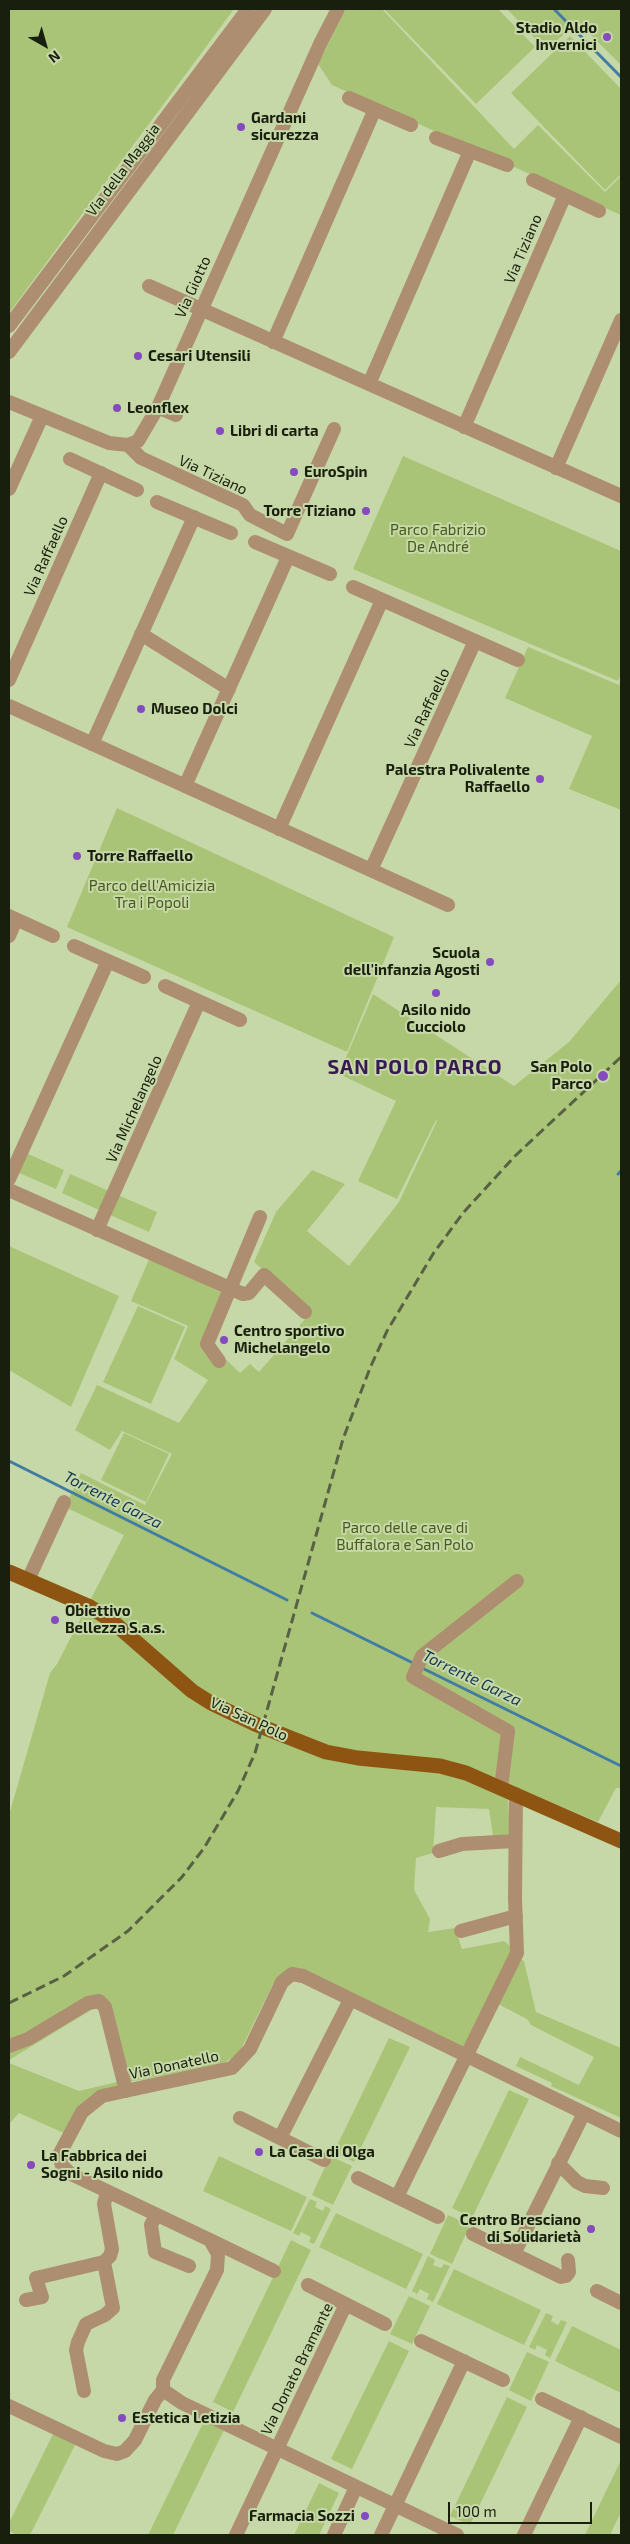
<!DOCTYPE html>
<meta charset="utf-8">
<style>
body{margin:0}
#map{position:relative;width:630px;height:2544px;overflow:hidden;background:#c6d8a8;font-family:"Exo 2",sans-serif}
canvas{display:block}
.frame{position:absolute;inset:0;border:10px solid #191f0d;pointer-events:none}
.north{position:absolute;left:20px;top:20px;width:50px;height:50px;-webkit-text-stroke:4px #c6d8a8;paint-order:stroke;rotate:142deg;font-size:14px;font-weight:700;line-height:20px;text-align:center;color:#191f0d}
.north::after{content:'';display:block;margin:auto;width:18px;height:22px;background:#191f0d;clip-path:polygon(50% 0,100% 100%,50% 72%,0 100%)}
.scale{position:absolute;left:448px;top:2502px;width:144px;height:22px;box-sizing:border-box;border:2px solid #191f0d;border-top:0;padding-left:6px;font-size:15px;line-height:18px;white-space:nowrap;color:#191f0d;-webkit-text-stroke:4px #c6d8a8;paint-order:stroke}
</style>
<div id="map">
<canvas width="630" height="2544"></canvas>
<div class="frame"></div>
<div class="north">N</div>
<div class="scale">100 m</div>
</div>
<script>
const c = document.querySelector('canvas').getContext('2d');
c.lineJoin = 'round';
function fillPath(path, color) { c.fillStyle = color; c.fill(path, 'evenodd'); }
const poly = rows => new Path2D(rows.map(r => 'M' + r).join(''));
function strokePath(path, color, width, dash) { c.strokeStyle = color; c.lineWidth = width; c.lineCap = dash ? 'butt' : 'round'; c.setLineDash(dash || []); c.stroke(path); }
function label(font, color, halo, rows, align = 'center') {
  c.font = font + ' "Exo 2",sans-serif'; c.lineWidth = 4; c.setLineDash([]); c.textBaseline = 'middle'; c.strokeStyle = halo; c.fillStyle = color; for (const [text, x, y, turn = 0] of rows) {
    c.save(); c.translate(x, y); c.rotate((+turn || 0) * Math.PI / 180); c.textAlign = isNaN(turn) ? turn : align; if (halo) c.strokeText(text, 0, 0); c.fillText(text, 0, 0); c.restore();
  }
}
fillPath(poly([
 [9,9,234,9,9,313],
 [346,9,382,9,514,149,538,125,605,192,621,176,621,215,332,85,318,64],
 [384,9,498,9,535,47,476,104],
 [507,9,621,9,621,65,578,22,546,50],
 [570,36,621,89,621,174,605,190,511,93],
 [403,456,621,551,621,674,618,681,353,569],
 [528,647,619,685,621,680,621,810,569,789,592,736,505,698],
 [117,808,394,937,347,1052,67,927],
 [621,980,621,1788,616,1788,598,1822,515,1787,508,1801,510,1836,493,1836,489,1809,436,1807,433,1853,416,1858,414,1890,430,1919,428,1932,455,1928,462,1949,504,1941,514,1949,464,2048,287,1971,273,1984,240,2051,234,2057,221,2065,129,2082,106,2001,9,2060,9,1815,50,1673,57,1664,124,1535,65,1507,81,1473,145,1505,172,1454,122,1431,110,1450,75,1430,97,1385,179,1423,208,1380,174,1359,188,1326,131,1301,150,1257,224,1294,205,1339,240,1373,250,1364,259,1372,311,1312,254,1262,276,1212,312,1170,345,1184,307,1231,349,1266,399,1202,437,1121,436,1120,397,1199,358,1181,396,1101,339,1074,373,994,514,1086,569,1042],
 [26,1153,64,1170,56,1189,17,1172],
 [70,1174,109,1191,101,1211,62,1193],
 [118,1195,157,1212,149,1232,110,1215],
 [9,1246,119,1296,71,1407,9,1370],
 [138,1306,185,1327,151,1404,103,1382],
 [124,1433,169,1454,146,1502,101,1480],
 [518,1958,524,1961,536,2012,621,2048,621,2118,551,2086,552,2083,516,2066,520,2057,579,2085,594,2057,531,2025,527,2019,496,2003],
 [389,2038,410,2047,354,2162,334,2152],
 [9,2063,79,2091,117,2082,118,2087,98,2093,86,2100,66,2134,19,2113,9,2124],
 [509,2090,529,2099,472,2218,452,2208],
 [219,2156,307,2197,291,2231,203,2191],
 [330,2156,352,2166,333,2205,312,2195],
 [310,2199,317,2202,315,2207,323,2211,325,2206,331,2209,314,2244,309,2242,311,2237,301,2232,299,2236,293,2233],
 [336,2213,423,2254,406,2289,319,2247],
 [448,2215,470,2225,452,2264,430,2254],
 [291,2240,311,2250,233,2412,213,2402],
 [428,2256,435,2260,433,2265,441,2268,444,2264,450,2266,433,2302,427,2299,429,2294,420,2289,417,2294,412,2291],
 [454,2269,541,2310,524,2345,437,2304],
 [409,2296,430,2306,412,2344,390,2334],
 [546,2313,553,2316,551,2321,558,2325,561,2320,567,2322,550,2358,545,2355,547,2350,537,2345,535,2350,529,2347],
 [572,2326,621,2350,621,2393,555,2361],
 [389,2341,409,2351,352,2469,331,2459],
 [527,2352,549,2362,531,2401,509,2390],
 [507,2397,527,2407,470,2525,450,2516],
 [204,2421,224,2430,173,2535,148,2535],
 [54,2432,76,2443,30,2535,17,2535,9,2531,9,2523],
 [621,2460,621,2512,610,2535,585,2535],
 [319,2483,339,2493,319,2535,294,2535]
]), '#aac477');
strokePath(poly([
 [554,9,621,77],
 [618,1174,621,1171],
 [9,1461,287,1600],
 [312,1613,415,1664],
 [420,1667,621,1766]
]), '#407ca4', 3);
strokePath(poly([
 [349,98,411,125],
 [436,138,507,165],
 [533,180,599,211],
 [149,286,621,496],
 [9,326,248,9],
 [273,342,375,109],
 [9,352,265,9],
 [369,384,470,151],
 [9,402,109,443,128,445,138,441,158,407,320,44,338,9],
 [158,407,176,415],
 [464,427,565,195],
 [128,445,141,458,243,505,250,515,287,534,334,429],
 [70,459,137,490],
 [556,468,621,320],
 [9,489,42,416],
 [157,502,231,533],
 [255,542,330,574],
 [353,587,518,660],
 [141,634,229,689],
 [9,680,101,473],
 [9,706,448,905],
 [92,744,194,517],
 [185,786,288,557],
 [279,829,382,600],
 [371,870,475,641],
 [9,916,53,936],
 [9,936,16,920],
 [74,946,144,977],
 [165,986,240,1020],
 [9,1179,108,961],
 [9,1190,243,1294,249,1293,264,1275,305,1312],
 [97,1230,199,1002],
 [219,1361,207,1344,260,1217],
 [28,1580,64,1502],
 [501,1788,508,1731,413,1677,422,1656,517,1581],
 [439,1851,462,1844,515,1841],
 [461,1931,516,1916],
 [9,2046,28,2039,88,2003,99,2001,105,2007,126,2091],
 [240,2118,324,2160],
 [280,2138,350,2000],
 [558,2163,577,2182,585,2186,603,2188],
 [358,2178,438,2217],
 [397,2197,517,1953,515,1898,516,1794],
 [156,2215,151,2225,155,2252,189,2266],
 [473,2234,561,2277,566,2276,569,2272,568,2260],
 [210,2240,274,2271],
 [514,2254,584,2113],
 [308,2285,385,2324],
 [597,2291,621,2303],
 [26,2300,42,2297,36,2278,104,2262,110,2256,112,2249,104,2204,107,2192],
 [421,2341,503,2380],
 [163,2390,182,2403,457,2535],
 [84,2391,76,2350,78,2342,86,2324,105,2315,113,2308,104,2262],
 [542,2399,621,2437],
 [9,2406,104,2451,117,2454,125,2451,135,2440,155,2400,163,2390,163,2380,217,2270,218,2254,210,2240,71,2174,62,2166,59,2155,82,2112,102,2096,232,2068,250,2049,282,1982,292,1974,303,1976,621,2131],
 [236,2535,346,2304],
 [334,2535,356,2487],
 [381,2535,464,2361],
 [524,2535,581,2417]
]), '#ae8e71', 14);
strokePath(poly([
 [9,1572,90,1607,112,1621,192,1691,211,1703,255,1724,326,1752,358,1758,440,1766,466,1773,621,1841]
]), '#8d5511', 15);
strokePath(poly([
 [9,2003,64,1976,128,1931,182,1877,204,1848,238,1791,255,1753,343,1439,370,1368,387,1331,433,1254,463,1213,515,1156,621,1057]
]), '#576144', 3, [10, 5]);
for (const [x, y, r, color] of [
 [607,37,5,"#854ac0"],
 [241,127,5,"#854ac0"],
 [138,356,5,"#854ac0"],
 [117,408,5,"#854ac0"],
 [220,431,5,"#854ac0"],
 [294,472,5,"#854ac0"],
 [366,511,5,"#854ac0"],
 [141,709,5,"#854ac0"],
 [540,779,5,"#854ac0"],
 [77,856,5,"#854ac0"],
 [490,962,5,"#854ac0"],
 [436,993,5,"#854ac0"],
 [603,1076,6,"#854ac0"],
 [224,1340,5,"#854ac0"],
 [55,1620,5,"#854ac0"],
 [259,2152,5,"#854ac0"],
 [31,2165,5,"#854ac0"],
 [591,2229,5,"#854ac0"],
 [122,2418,5,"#854ac0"],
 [365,2516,5,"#854ac0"]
]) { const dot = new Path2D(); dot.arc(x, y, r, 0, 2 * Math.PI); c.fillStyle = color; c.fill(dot); strokePath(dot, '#c6d8a8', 2); }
label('bold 15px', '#191f0d', '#c6d8a8', [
 ["Stadio Aldo",597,28,"right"],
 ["Invernici",597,45,"right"],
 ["Gardani",251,118],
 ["sicurezza",251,135],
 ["Cesari Utensili",148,356],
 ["Leonflex",127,408],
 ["Libri di carta",230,431],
 ["EuroSpin",304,472],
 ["Torre Tiziano",356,511,"right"],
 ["Museo Dolci",151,709],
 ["Palestra Polivalente",530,770,"right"],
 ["Raffaello",530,787,"right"],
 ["Torre Raffaello",87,856],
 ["Scuola",480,953,"right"],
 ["dell'infanzia Agosti",480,970,"right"],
 ["Asilo nido",436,1010,"center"],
 ["Cucciolo",436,1027,"center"],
 ["San Polo",592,1067,"right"],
 ["Parco",592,1084,"right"],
 ["Centro sportivo",234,1331],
 ["Michelangelo",234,1348],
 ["Obiettivo",65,1611],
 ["Bellezza S.a.s.",65,1628],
 ["La Casa di Olga",269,2152],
 ["La Fabbrica dei",41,2156],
 ["Sogni - Asilo nido",41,2173],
 ["Centro Bresciano",581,2220,"right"],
 ["di Solidarietà",581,2237,"right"],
 ["Estetica Letizia",132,2418],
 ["Farmacia Sozzi",355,2516,"right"]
], 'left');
label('15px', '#191f0d', '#c6d8a8', [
 ["Via della Maggia",123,170,-53],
 ["Via Tiziano",523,249,-67],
 ["Via Giotto",193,287,-66],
 ["Via Tiziano",213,475,25],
 ["Via Raffaello",46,556,-66],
 ["Via Raffaello",427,708,-65],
 ["Via Michelangelo",134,1109,-66],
 ["Via San Polo",249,1719,25],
 ["Via Donatello",174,2065,-12],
 ["Via Donato Bramante",297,2369,-64]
]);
label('15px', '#495c1b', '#c6d8a8', [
 ["Parco Fabrizio",438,530],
 ["De André",438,547],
 ["Parco dell'Amicizia",152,886],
 ["Tra i Popoli",152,903],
 ["Parco delle cave di",405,1528],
 ["Buffalora e San Polo",405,1545]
]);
label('italic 16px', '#153852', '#c6d8a8', [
 ["Torrente Garza",113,1500,27],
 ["Torrente Garza",472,1678,26]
]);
c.letterSpacing = '1px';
label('bold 20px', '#371a52', '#c6d8a8', [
 ["SAN POLO PARCO",415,1067]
]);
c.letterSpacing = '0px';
</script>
